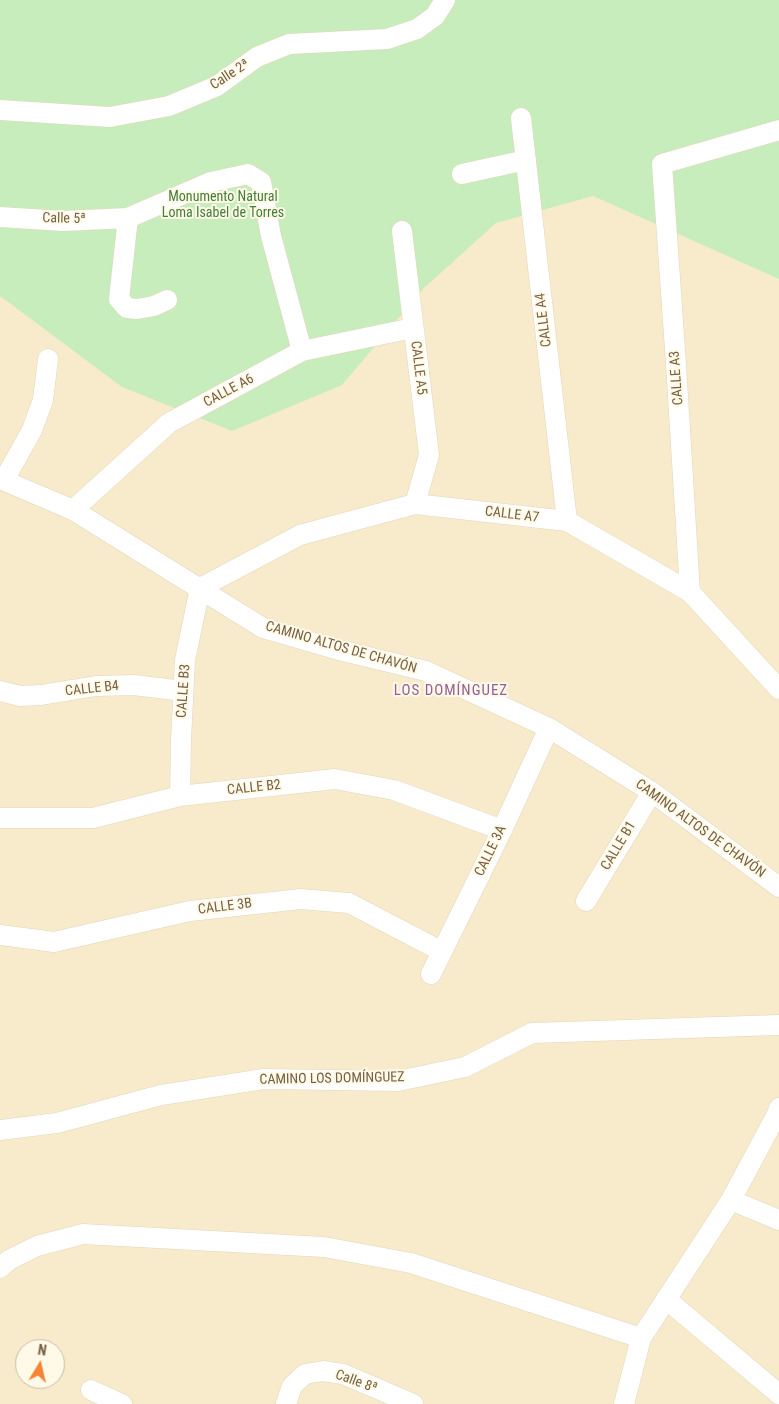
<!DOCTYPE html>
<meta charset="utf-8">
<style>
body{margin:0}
#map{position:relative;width:779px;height:1404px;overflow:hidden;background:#fef8de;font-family:"Roboto Condensed",sans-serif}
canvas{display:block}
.north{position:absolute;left:15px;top:1339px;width:50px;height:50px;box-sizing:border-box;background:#fffae7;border:1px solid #c9bca6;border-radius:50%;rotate:9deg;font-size:14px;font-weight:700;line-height:20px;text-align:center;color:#775f44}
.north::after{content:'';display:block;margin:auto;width:18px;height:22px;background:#f58437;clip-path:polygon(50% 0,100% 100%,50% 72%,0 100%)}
</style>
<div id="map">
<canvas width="779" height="1404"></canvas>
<div class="north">N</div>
</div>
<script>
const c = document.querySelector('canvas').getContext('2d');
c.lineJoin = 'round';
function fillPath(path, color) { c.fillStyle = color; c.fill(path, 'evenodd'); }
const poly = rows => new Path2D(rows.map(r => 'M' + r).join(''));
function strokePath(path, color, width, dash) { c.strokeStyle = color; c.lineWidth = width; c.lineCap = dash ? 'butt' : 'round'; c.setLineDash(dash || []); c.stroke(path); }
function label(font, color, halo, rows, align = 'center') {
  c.font = font + ' "Roboto Condensed",sans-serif'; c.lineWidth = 4; c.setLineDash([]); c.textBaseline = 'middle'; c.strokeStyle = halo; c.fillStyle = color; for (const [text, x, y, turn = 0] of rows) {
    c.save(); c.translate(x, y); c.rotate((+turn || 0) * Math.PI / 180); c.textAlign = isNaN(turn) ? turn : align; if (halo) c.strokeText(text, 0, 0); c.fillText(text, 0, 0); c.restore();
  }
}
fillPath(poly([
 [0,0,779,0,779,1404,0,1404],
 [25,1349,55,1349,55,1379,25,1379]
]), '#f7ebcc');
fillPath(poly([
 [0,0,779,0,779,279,593,196,496,223,424,288,342,385,232,431,122,387,0,296]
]), '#c7edbc');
const street = poly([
 [0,110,110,117,169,106,217,86,257,57,289,44,387,39,417,29,435,16,445,0],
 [521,118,567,521],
 [462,174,526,160],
 [0,217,63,221,128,218,211,182,248,174,261,182,271,236,302,351],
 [128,218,119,299,127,308,137,309,154,306,167,300],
 [402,231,429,455,415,504],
 [0,479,73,510,263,628,335,649,426,671,549,728,652,792,779,887],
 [4,480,32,430,43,400,48,359],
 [73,510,169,423,302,351,413,328],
 [690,592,676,364,662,164,779,130],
 [0,691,20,696,41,695,96,686,134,685,183,691],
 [180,796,181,740,185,660,200,588,300,535,415,504,567,521,690,592,779,689],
 [0,818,93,818,180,796,335,779,394,790,502,830],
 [586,901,652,792],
 [0,935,54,942,190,911,301,899,349,903,441,951],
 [431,974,502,830,549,728],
 [0,1130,57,1123,161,1095,264,1079,398,1081,465,1067,532,1033,779,1025],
 [731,1200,779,1220],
 [0,1268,9,1260,37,1246,83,1234,324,1247,411,1263,641,1338],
 [666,1299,779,1394],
 [91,1390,122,1404],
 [286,1404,292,1386,305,1374,323,1371,343,1374,413,1404],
 [624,1404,641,1338,731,1200,777,1114,779,1108]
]);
strokePath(street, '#e3d5ba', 21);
strokePath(street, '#fff', 20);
label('14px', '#775f44', '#fffae7', [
 ["Calle 2ª",230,75,-33],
 ["Calle 5ª",64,219,1],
 ["CALLE A4",544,320,-97],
 ["CALLE A5",418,368,83],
 ["CALLE A3",677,378,-94],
 ["CALLE A6",229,391,-28],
 ["CALLE A7",512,515,7],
 ["CAMINO ALTOS DE CHAVÓN",341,648,16],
 ["CALLE B4",92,689,-6],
 ["CALLE B3",184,691,-86],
 ["CALLE B2",254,788,-6],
 ["CAMINO ALTOS DE CHAVÓN",700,829,36],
 ["CALLE B1",619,846,-59],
 ["CALLE 3A",491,851,-64],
 ["CALLE 3B",225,907,-7],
 ["CAMINO LOS DOMÍNGUEZ",332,1079,-1],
 ["Calle 8ª",356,1382,20]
]);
label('14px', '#427e3b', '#fffae7', [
 ["Monumento Natural",223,197],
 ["Loma Isabel de Torres",223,213]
]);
c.letterSpacing = '1px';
label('15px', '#925f9b', '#fffae7', [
 ["LOS DOMÍNGUEZ",451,691]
]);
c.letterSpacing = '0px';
</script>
